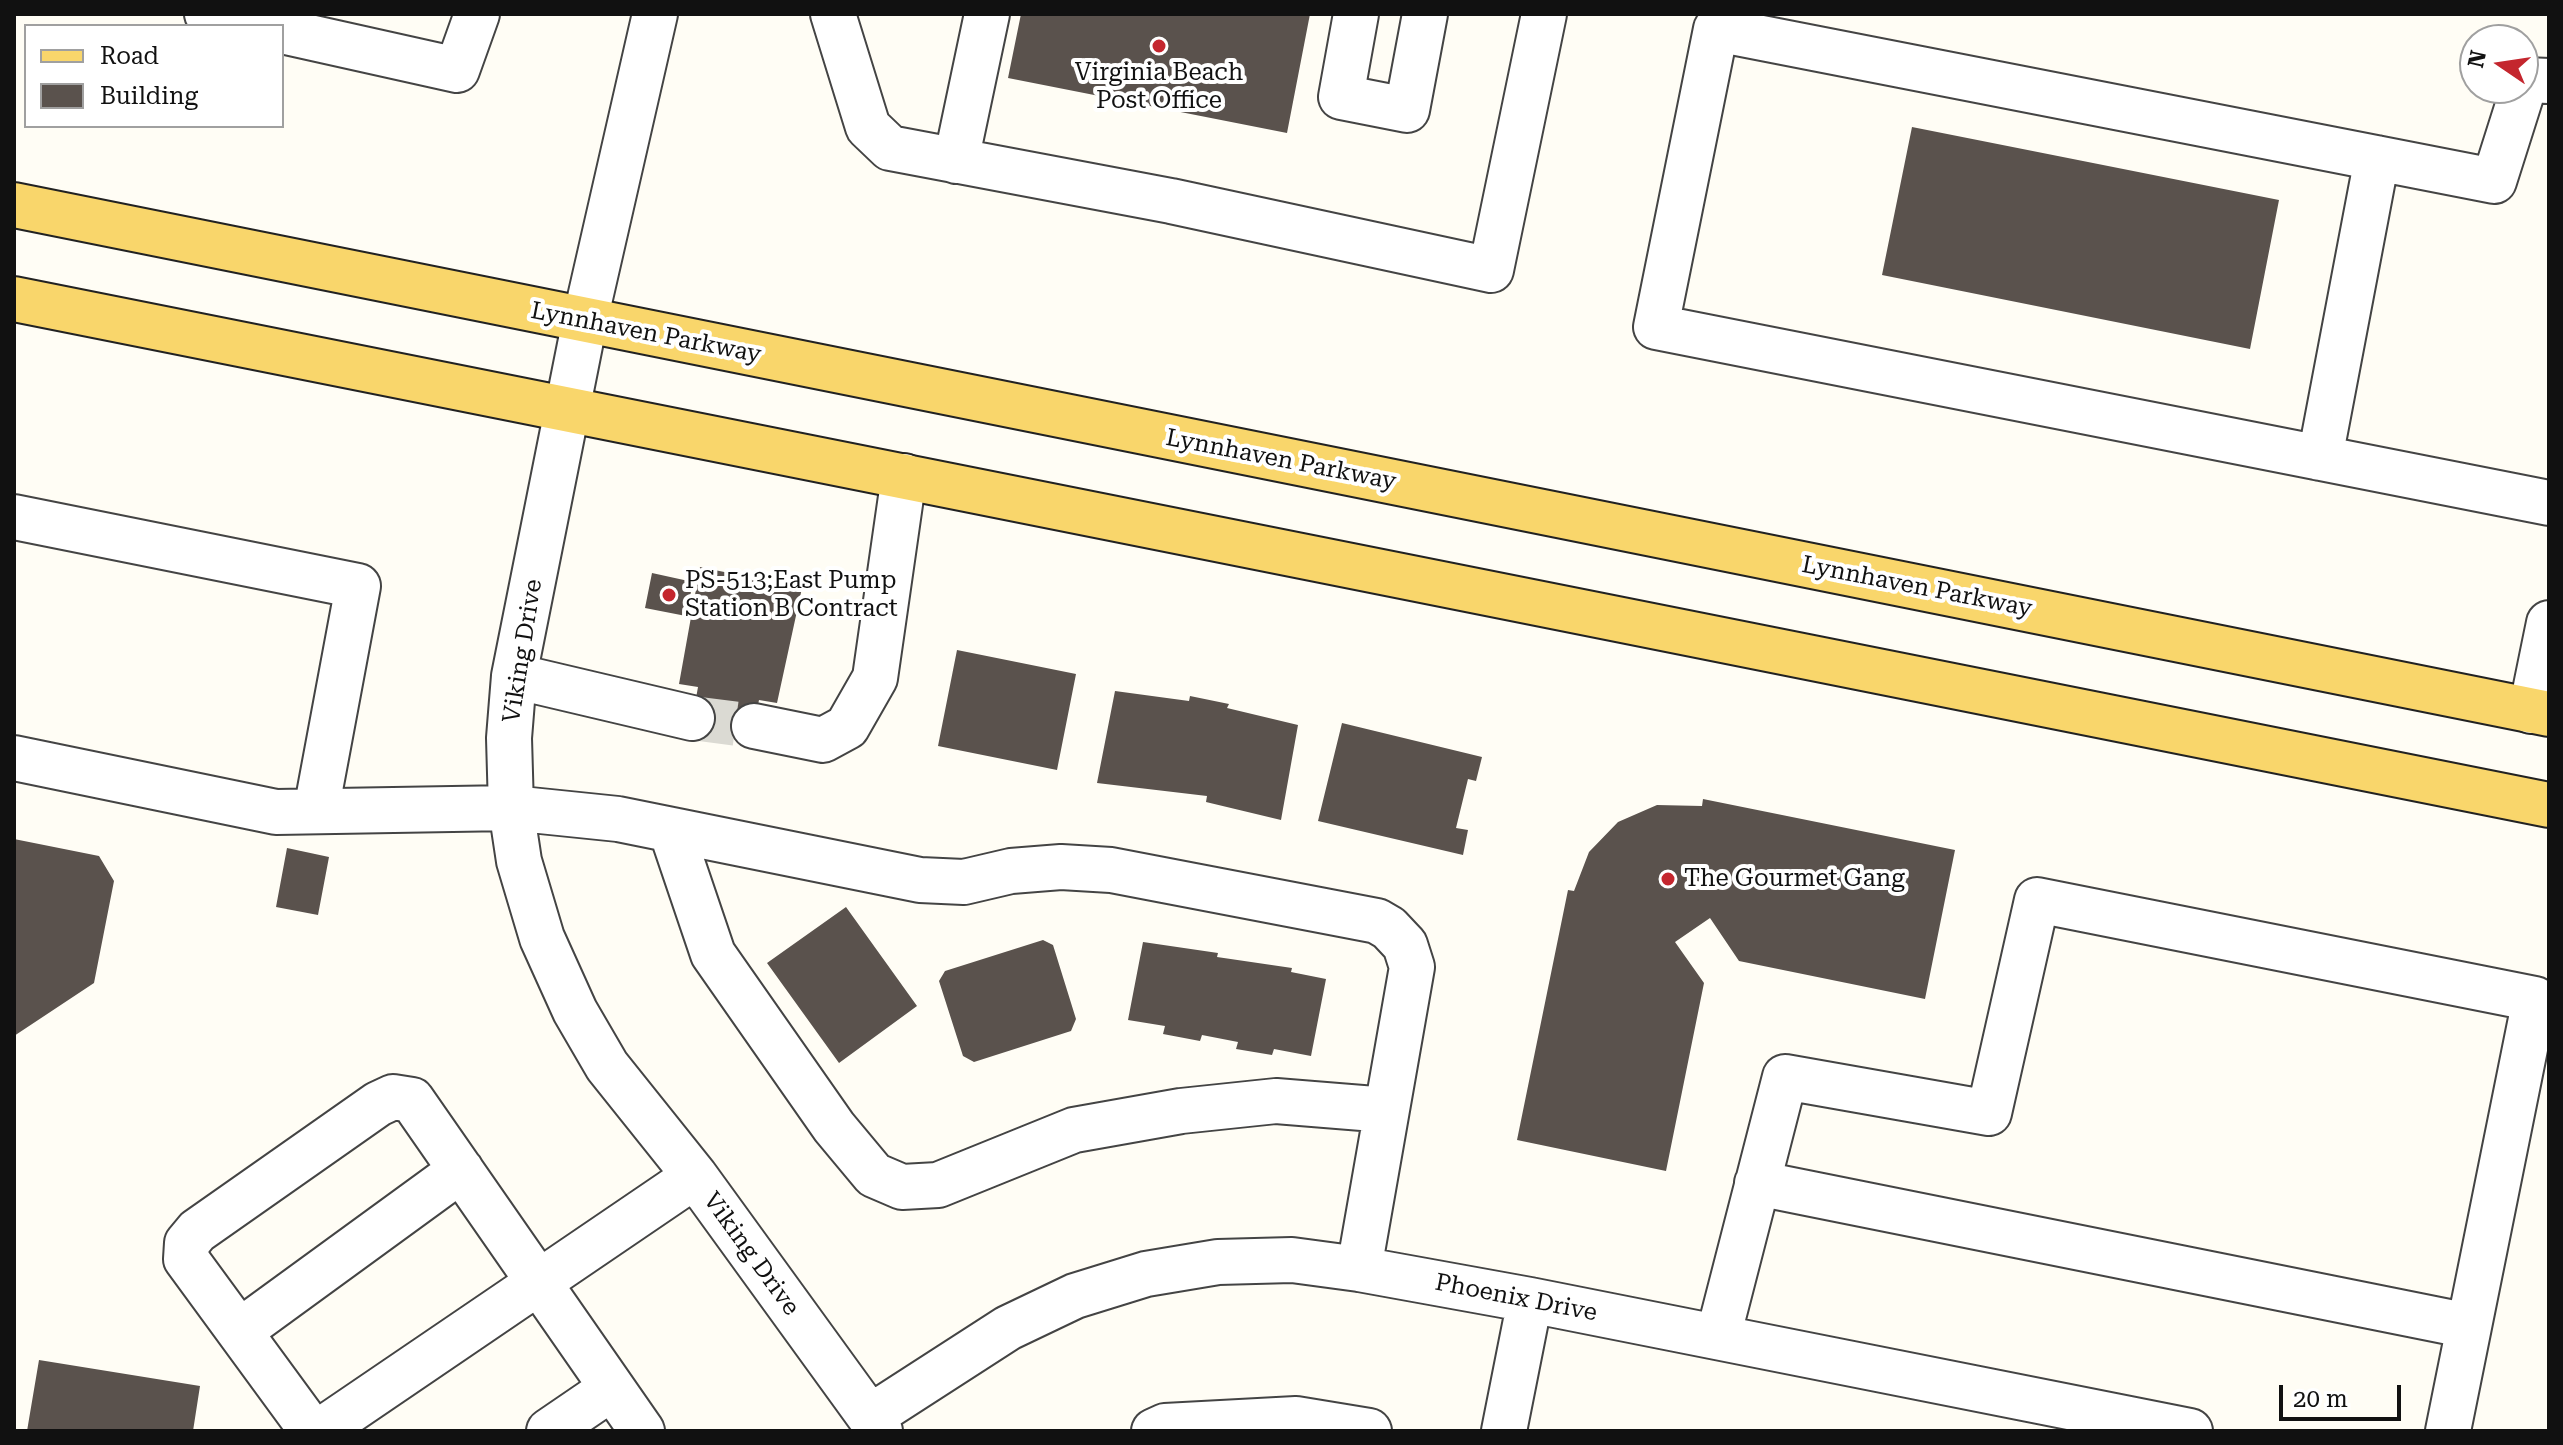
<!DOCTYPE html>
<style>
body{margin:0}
#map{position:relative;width:2563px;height:1445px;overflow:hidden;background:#fffdf5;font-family:"Roboto Serif",serif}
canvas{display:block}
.frame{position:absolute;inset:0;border:16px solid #111;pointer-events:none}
.legend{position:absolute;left:24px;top:24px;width:260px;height:104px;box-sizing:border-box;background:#fff;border:2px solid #a0a0a0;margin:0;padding:10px 14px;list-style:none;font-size:24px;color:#111}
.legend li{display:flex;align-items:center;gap:16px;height:40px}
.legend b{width:40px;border:2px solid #a0a0a0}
.north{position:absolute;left:2459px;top:24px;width:80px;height:80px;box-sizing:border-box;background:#fff;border:2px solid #a0a0a0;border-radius:50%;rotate:283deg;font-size:22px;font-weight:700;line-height:32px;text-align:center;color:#111}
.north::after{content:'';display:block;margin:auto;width:28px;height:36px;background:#c4262e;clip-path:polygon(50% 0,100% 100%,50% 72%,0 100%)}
.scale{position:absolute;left:2279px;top:1385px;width:122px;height:36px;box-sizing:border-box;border:4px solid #111;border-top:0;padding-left:10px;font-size:24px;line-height:28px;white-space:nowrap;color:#111;-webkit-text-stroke:6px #fff;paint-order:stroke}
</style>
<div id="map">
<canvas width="2563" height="1445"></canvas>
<div class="frame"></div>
<ul class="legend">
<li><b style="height:10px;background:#f9d66b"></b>Road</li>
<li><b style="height:22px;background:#5a524d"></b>Building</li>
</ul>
<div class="north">N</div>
<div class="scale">20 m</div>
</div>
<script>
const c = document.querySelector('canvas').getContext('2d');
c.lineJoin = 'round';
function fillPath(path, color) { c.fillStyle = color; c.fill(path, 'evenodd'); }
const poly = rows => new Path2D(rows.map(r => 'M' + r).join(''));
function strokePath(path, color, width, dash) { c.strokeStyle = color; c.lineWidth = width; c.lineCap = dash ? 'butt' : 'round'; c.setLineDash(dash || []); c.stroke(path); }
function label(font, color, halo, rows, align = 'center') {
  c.font = font + ' "Roboto Serif",serif'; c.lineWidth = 8; c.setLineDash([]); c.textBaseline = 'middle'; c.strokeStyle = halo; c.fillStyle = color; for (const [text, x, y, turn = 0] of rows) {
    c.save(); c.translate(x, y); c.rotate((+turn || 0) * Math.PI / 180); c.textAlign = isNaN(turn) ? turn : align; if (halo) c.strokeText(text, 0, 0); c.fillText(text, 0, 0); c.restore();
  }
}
fillPath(poly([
 [1021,14,1310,14,1287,133,1008,78],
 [1912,127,2279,200,2250,349,1882,275],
 [700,567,802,588,777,703,759,700,751,738,691,726,698,687,679,684],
 [652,573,693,582,686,616,645,608],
 [957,650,1076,674,1057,770,938,746],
 [1115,691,1189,701,1190,696,1229,704,1227,708,1298,725,1281,820,1206,802,1207,796,1097,783],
 [1342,723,1482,757,1476,781,1468,779,1456,828,1468,830,1463,855,1318,821],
 [1703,799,1955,850,1925,999,1739,961,1710,918,1675,942,1704,983,1666,1171,1517,1140,1568,890,1574,891,1589,852,1618,822,1657,805,1702,806],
 [14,839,99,856,114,881,94,983,14,1036],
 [287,848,329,857,318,915,276,907],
 [846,907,917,1006,839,1063,767,963],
 [1043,940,1053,945,1076,1019,1071,1031,974,1062,963,1056,939,981,945,971],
 [1143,942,1218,953,1217,957,1292,968,1291,972,1326,979,1311,1056,1274,1049,1272,1055,1236,1049,1238,1042,1202,1035,1200,1041,1163,1034,1165,1026,1128,1020],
 [39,1360,200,1386,193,1431,27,1431]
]), '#5a524d');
strokePath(poly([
 [692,718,754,726]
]), '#dbdad3', 44, [44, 22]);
const minor = poly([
 [207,14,261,26],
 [655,14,585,320,514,676,509,738,511,808,519,861,542,938,575,1011,607,1066,695,1176,880,1431],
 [833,14,868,127,890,148,1171,201,1491,270,1544,14],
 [1356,14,1341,97,1407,110,1425,14],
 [282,31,457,70,477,14],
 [2549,81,2526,80,2494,181,1716,29,1656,327,2549,503],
 [956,161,987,14],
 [2320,458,2377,158],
 [14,517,358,586,316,811],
 [514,676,692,718],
 [2531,711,2549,623],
 [754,726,823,740,847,727,875,678,904,476],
 [14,758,276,812,511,808,618,819,920,880,964,882,1011,871,1061,867,1111,870,1377,921,1389,928,1405,945,1412,967,1359,1269],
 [671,830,713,954,834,1127,874,1175,902,1187,938,1185,1074,1130,1181,1111,1276,1101,1387,1110],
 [1757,1183,2469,1326],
 [240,1331,461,1170],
 [1718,1337,1785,1077,1989,1113,2037,900,2535,999,2448,1431],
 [870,1417,1008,1328,1075,1296,1146,1274,1218,1262,1292,1260,1359,1269,1530,1300,2190,1431],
 [312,1431,186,1259,187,1243,197,1231,378,1104,393,1097,412,1100,642,1431],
 [320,1431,695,1176],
 [549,1431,612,1388],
 [1154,1431,1165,1426,1296,1419,1369,1431],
 [1504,1431,1530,1300]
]);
const major = poly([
 [14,205,2549,714],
 [14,299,2549,805]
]);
strokePath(minor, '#444', 48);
strokePath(major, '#222', 48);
strokePath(minor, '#fff', 44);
strokePath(major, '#f9d66b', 44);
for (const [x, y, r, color] of [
 [1159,46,8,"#c4262e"],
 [669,595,8,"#c4262e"],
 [1668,879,8,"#c4262e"]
]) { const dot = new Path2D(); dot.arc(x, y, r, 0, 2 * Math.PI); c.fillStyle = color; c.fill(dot); strokePath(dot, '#fff', 3); }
label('24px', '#111', '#fff', [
 ["Virginia Beach",1159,73,"center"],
 ["Post Office",1159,101,"center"],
 ["PS-513;East Pump",685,581],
 ["Station B Contract",685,609],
 ["The Gourmet Gang",1684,879]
], 'left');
label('24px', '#111', '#fff', [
 ["Lynnhaven Parkway",646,333,11],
 ["Lynnhaven Parkway",1281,460,11],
 ["Lynnhaven Parkway",1917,587,11],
 ["Viking Drive",523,651,-81],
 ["Viking Drive",751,1254,54],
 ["Phoenix Drive",1516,1298,11]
]);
</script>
